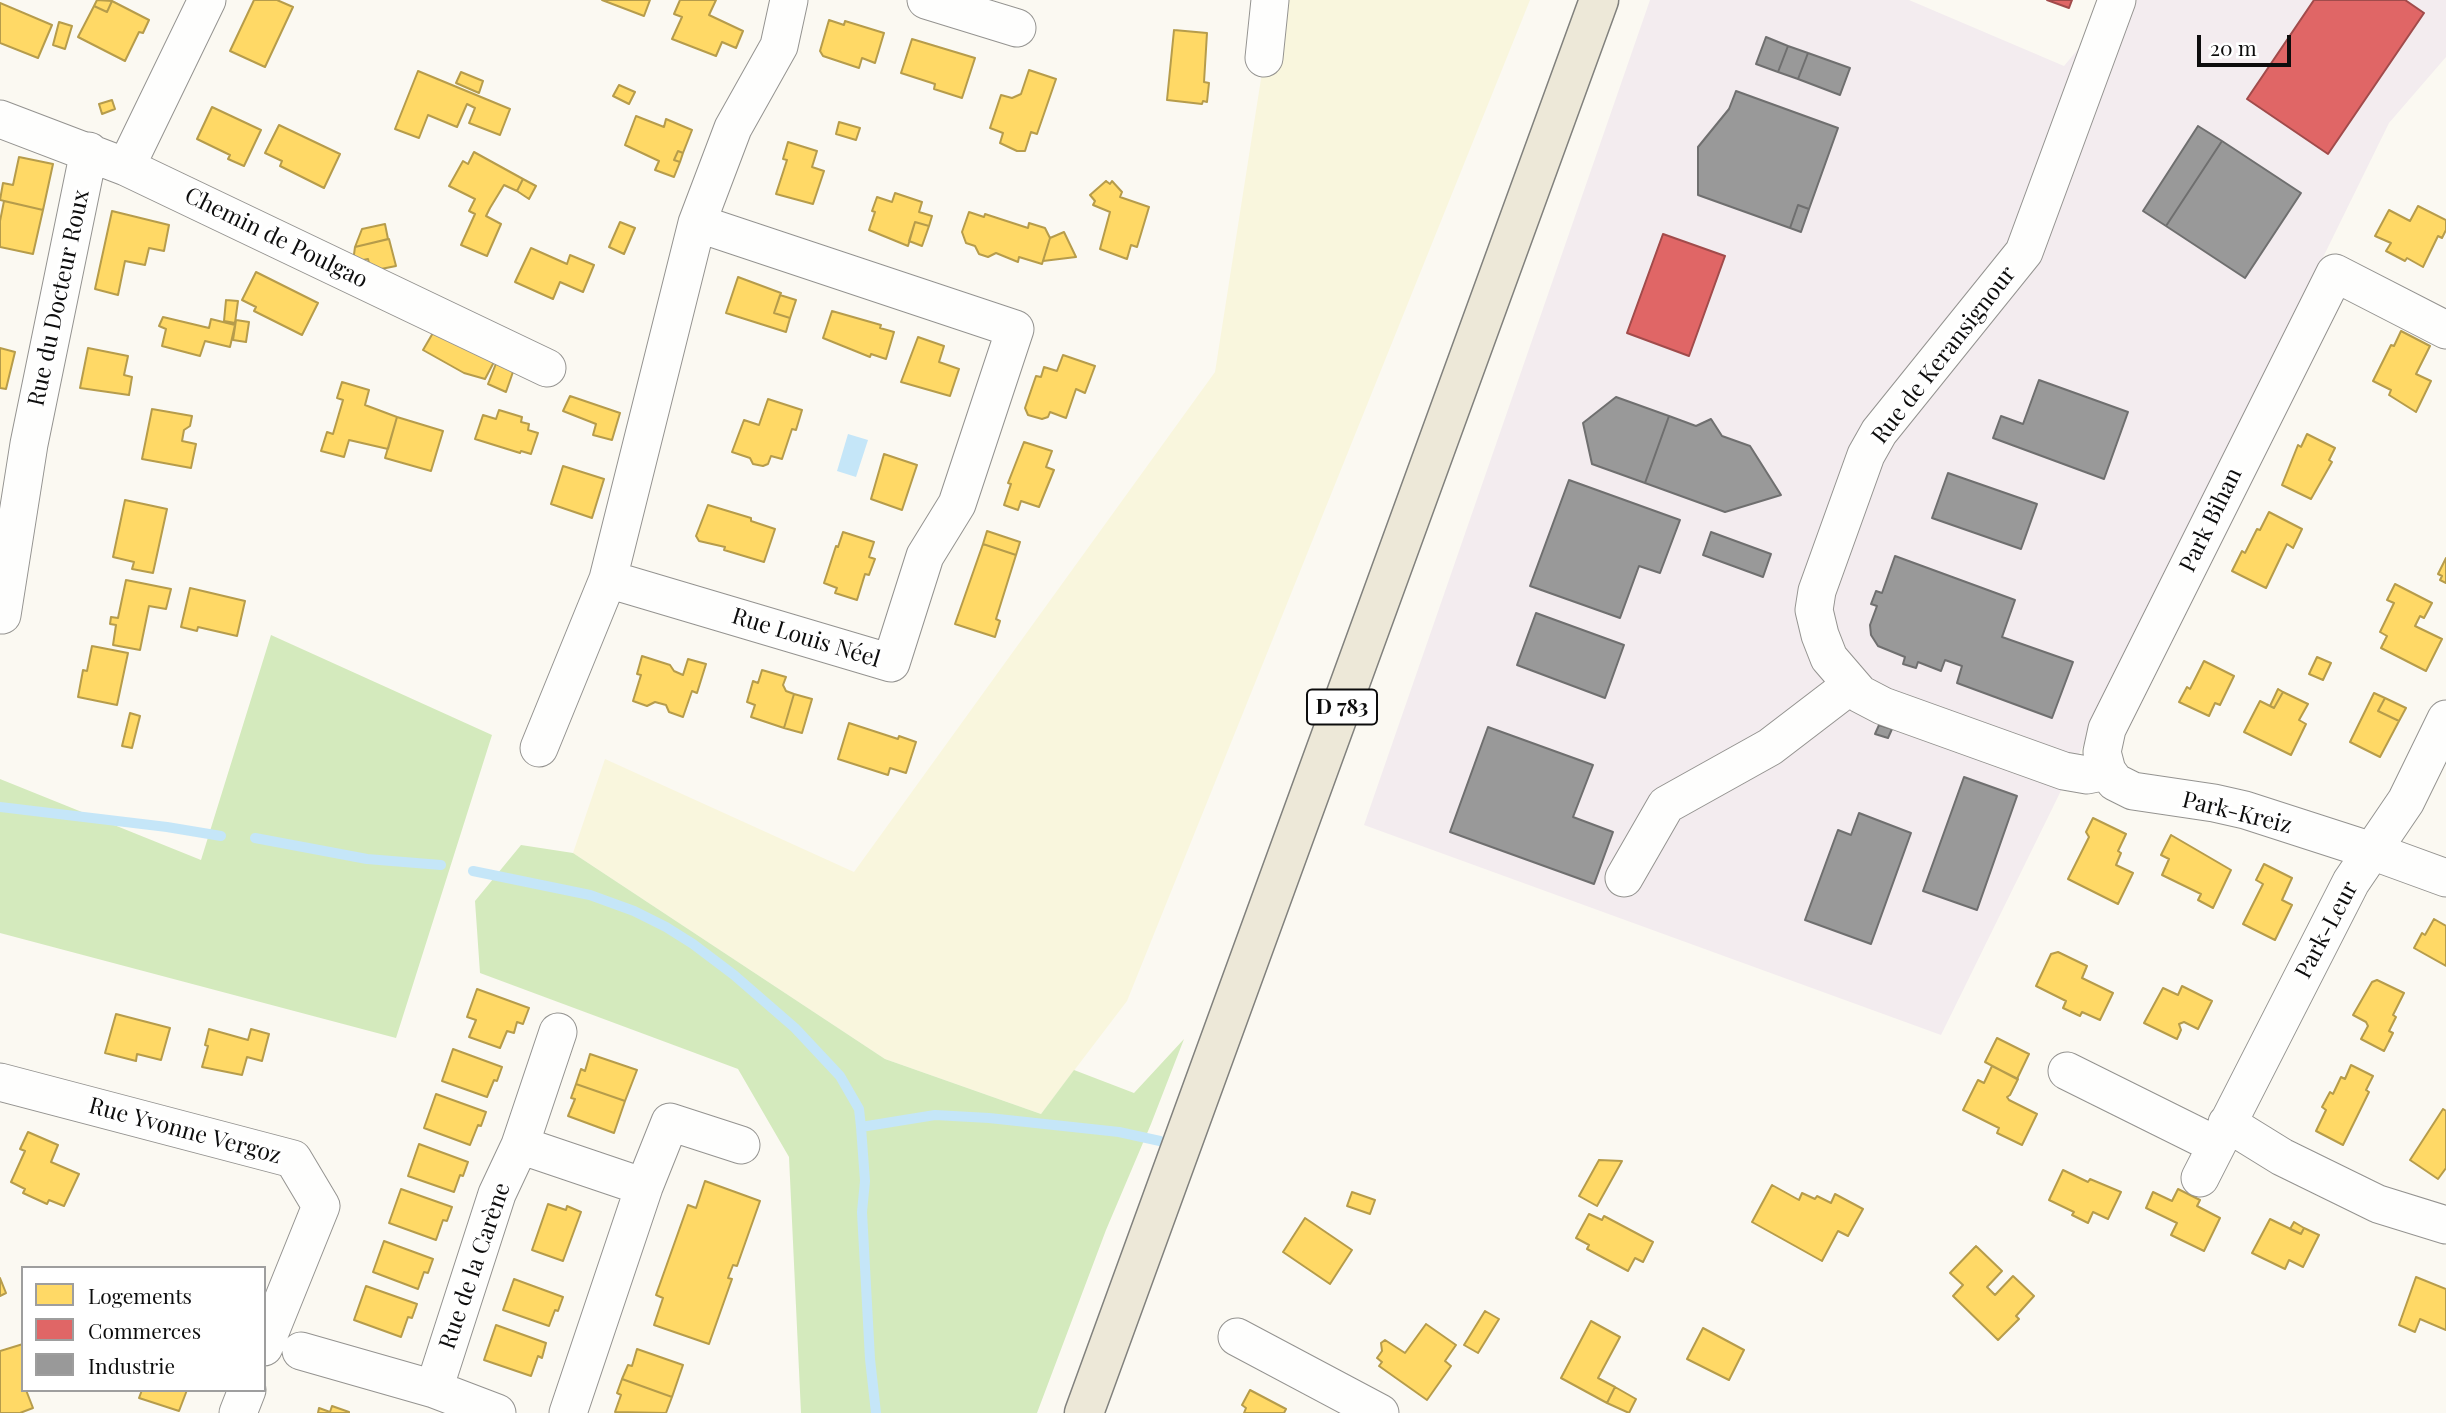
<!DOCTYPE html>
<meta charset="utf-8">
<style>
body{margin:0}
#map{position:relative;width:2446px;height:1413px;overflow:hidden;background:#fbf9f2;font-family:"Playfair Display",serif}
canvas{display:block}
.legend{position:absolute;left:21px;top:1266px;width:245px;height:126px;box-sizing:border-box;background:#fff;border:2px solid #9e9e9e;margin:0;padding:9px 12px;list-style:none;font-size:21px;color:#0d0d0d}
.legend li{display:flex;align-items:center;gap:14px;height:35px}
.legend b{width:35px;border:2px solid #9e9e9e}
.scale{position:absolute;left:2197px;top:35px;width:94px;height:32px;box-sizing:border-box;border:4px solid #0d0d0d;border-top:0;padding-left:9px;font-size:21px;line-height:24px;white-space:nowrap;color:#0d0d0d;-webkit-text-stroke:5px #fff;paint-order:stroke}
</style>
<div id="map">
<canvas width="2446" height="1413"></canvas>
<ul class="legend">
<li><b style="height:19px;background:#ffd966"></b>Logements</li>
<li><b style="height:19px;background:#e06666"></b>Commerces</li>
<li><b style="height:19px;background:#999"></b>Industrie</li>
</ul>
<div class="scale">20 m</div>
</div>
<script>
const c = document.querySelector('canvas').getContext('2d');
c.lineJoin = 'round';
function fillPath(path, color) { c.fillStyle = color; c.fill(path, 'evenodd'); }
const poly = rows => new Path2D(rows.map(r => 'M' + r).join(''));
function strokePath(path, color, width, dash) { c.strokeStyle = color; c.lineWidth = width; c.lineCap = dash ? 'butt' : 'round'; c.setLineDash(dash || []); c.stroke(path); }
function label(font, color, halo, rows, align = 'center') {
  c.font = font + ' "Playfair Display",serif'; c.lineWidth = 7; c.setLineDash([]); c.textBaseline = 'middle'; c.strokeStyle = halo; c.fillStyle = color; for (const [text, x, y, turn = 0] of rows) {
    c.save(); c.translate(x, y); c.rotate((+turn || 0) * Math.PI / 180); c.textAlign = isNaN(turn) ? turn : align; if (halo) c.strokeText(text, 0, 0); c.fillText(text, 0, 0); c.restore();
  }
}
fillPath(poly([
 [1650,0,1909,0,2064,66,2119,0,2446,0,2446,57,2389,123,1941,1035,1364,825]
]), '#f3ecef');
fillPath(poly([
 [1278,0,1530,0,1127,1001,1041,1114,885,1059,573,853,605,759,854,872,1215,372,1266,47]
]), '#f9f6dd');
fillPath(poly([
 [271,635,492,735,396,1038,0,933,0,779,201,860],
 [521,845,573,853,885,1059,1041,1114,1074,1070,1134,1093,1184,1039,1151,1124,1106,1230,1037,1413,801,1413,789,1157,738,1069,480,973,475,901]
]), '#d4eabd');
fillPath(poly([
 [848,434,868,440,856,477,837,471]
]), '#c5e6f8');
const homes = poly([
 [97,0,112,1,107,12,94,6,97,0],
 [254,0,277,0,293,7,265,67,230,51,254,0],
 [602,0,650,0,644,16,602,0],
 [680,0,716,0,709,15,743,31,736,48,722,42,716,56,672,39,682,17,674,14,680,0],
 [112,1,149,20,143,33,139,32,125,61,78,37,94,6,107,12,112,1],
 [0,3,52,25,38,58,0,43,0,3],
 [829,20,844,25,845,21,884,33,875,63,862,58,859,68,823,56,820,51,829,20],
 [59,22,72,26,65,49,53,45,59,22],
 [1174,30,1207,33,1204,82,1209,83,1207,102,1203,101,1202,104,1167,100,1174,30],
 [912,39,975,58,962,98,934,89,935,84,901,73,912,39],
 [1029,70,1056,79,1037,134,1031,132,1025,151,1017,151,1000,143,1003,133,990,128,1001,95,1012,98,1021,94,1029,70],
 [418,71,510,109,500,135,469,123,475,108,467,104,457,127,428,115,419,138,395,129,418,71],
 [461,72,483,81,479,93,456,83,461,72],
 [619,85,635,92,629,104,613,96,619,85],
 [112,100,115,109,102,114,99,104,112,100],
 [212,107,261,130,244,166,228,159,230,155,197,139,212,107],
 [636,116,664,127,666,119,692,130,683,153,678,151,674,160,680,162,674,177,655,170,659,161,625,145,636,116],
 [839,122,860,128,856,140,836,134,839,122],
 [279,125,340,154,324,188,280,166,282,161,265,153,279,125],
 [788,142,817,151,812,167,824,171,813,204,776,194,787,160,783,159,788,142],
 [678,151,683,153,680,162,674,160,678,151],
 [474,152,523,179,517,191,504,185,490,208,486,216,501,224,487,256,461,245,475,214,469,211,475,199,449,186,463,161,468,164,474,152],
 [19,157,53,164,43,210,0,200,3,183,13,185,19,157],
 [523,179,536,186,529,199,517,191,523,179],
 [1106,181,1110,184,1112,181,1122,192,1120,197,1149,207,1137,247,1131,245,1127,259,1100,249,1110,212,1093,205,1095,201,1090,195,1106,181],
 [895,193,922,202,919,212,932,216,929,226,915,222,908,246,869,230,875,212,872,211,877,197,892,202,895,193],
 [4,201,43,210,33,254,0,247,0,221,4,201],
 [2418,206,2446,220,2446,230,2442,238,2438,236,2423,267,2407,258,2405,261,2386,251,2391,243,2375,236,2389,210,2410,221,2418,206],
 [112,211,169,225,164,251,149,248,145,265,125,261,118,295,95,289,112,211],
 [969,212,984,217,985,214,1028,228,1029,223,1045,228,1050,238,1042,264,1019,257,1018,262,996,253,988,257,979,254,975,246,966,243,962,232,969,212],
 [620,222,635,228,624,254,609,247,620,222],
 [915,222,929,226,922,246,909,241,915,222],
 [385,224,388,239,355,247,362,229,385,224],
 [1064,232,1076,257,1043,261,1050,238,1064,232],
 [389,239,396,266,371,271,368,259,353,262,355,247,389,239],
 [531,248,567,264,570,255,594,265,583,292,560,282,553,299,515,282,531,248],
 [256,272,318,303,302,335,254,311,256,307,242,300,256,272],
 [738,277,781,293,774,313,790,318,786,332,726,313,738,277],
 [780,295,796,300,790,318,774,313,780,295],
 [226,300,238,301,235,323,224,321,226,300],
 [832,311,881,325,880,328,894,332,886,359,871,354,870,357,823,338,832,311],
 [163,317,209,328,211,319,235,325,230,347,205,341,200,356,162,346,166,329,159,326,163,317],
 [236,320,249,322,246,342,233,340,236,320],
 [437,326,495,360,485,379,464,373,423,350,437,326],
 [2401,331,2430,346,2416,374,2431,381,2416,412,2389,395,2391,390,2373,381,2391,345,2394,346,2401,331],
 [918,337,944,346,939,362,959,369,950,396,901,382,918,337],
 [0,348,15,352,6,389,0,388,0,348],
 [88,348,128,356,124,375,132,377,129,395,80,388,88,348],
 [1063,355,1095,366,1085,393,1076,389,1066,418,1050,412,1048,417,1042,419,1028,415,1025,408,1036,376,1041,377,1044,367,1057,371,1063,355],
 [497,361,514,369,506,392,488,384,497,361],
 [342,382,369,390,365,405,397,417,388,449,349,440,344,457,321,451,327,432,333,434,343,400,337,398,342,382],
 [570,396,620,413,612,440,593,435,596,424,563,411,570,396],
 [768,399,802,410,796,430,792,429,782,459,771,456,768,464,763,466,753,464,750,458,732,452,744,420,759,425,768,399],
 [152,409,192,416,190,426,184,430,182,441,196,444,191,468,142,459,152,409],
 [499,410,522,417,521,422,529,424,528,430,538,433,531,454,521,451,520,453,475,439,483,415,496,419,499,410],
 [397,417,443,431,431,471,385,458,397,417],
 [2307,434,2335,448,2329,460,2332,462,2311,499,2282,485,2298,445,2301,447,2307,434],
 [1024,442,1052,451,1046,467,1054,470,1039,507,1021,501,1018,510,1004,505,1011,484,1008,483,1024,442],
 [884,454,917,465,902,510,871,499,884,454],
 [563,466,604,479,592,518,551,504,563,466],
 [125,500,167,509,153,573,132,569,134,562,113,557,125,500],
 [708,505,751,518,751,521,775,529,764,562,724,550,725,547,699,541,696,536,708,505],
 [2269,512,2302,529,2293,548,2287,544,2266,588,2232,571,2242,551,2245,553,2257,529,2260,530,2269,512],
 [987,531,1020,542,1016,555,983,544,987,531],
 [843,532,874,542,869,557,875,559,869,575,865,574,857,600,835,593,837,588,824,583,836,546,838,547,843,532],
 [983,544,1016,555,996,619,1000,621,995,637,955,624,983,544],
 [2446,558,2446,583,2440,580,2442,576,2438,574,2446,558],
 [126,580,171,589,166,609,149,606,140,650,113,645,116,625,110,624,111,617,118,618,126,580],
 [2395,584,2432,603,2424,618,2420,616,2415,626,2442,639,2426,671,2381,648,2387,636,2380,632,2394,603,2387,600,2395,584],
 [190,588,245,601,237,636,198,627,197,631,181,627,190,588],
 [92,646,128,653,117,705,78,697,83,670,87,671,92,646],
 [642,656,670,665,674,671,683,675,688,659,706,664,697,693,692,691,683,717,669,712,666,705,655,702,647,706,633,701,641,675,637,674,642,656],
 [2317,657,2331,663,2323,680,2309,674,2317,657],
 [2204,661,2234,676,2220,705,2215,703,2209,716,2179,702,2187,687,2190,689,2204,661],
 [762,670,786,677,783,685,786,691,794,694,784,728,751,717,755,705,747,702,753,681,758,683,762,670],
 [2278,689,2283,692,2274,708,2270,706,2278,689],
 [2283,692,2308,704,2299,720,2306,724,2291,755,2244,732,2260,701,2274,708,2283,692],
 [2374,693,2385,698,2378,711,2399,721,2380,757,2350,742,2374,693],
 [794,694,812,699,802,733,784,728,794,694],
 [2385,698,2406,708,2399,721,2378,711,2385,698],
 [130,713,140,716,132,748,122,746,130,713],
 [849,723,898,739,899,736,916,742,906,773,890,768,888,775,838,759,849,723],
 [2093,818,2126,834,2118,851,2121,853,2116,865,2133,873,2118,904,2068,879,2089,837,2086,832,2093,818],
 [2171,835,2231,870,2213,908,2198,900,2201,894,2162,875,2169,859,2161,855,2171,835],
 [2264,864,2292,878,2282,900,2292,905,2275,940,2243,924,2263,884,2256,880,2264,864],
 [2434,919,2446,926,2446,966,2414,948,2422,933,2425,935,2434,919],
 [2058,952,2087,966,2082,978,2113,993,2100,1020,2082,1012,2080,1016,2063,1008,2066,1001,2036,986,2051,954,2058,952],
 [2377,980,2404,993,2393,1015,2396,1017,2389,1031,2393,1033,2384,1051,2361,1039,2368,1026,2366,1022,2353,1015,2372,982,2377,980],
 [2182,986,2212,1001,2198,1029,2184,1022,2179,1024,2181,1030,2177,1039,2144,1023,2163,988,2178,995,2182,986],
 [477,989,529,1008,523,1024,517,1022,514,1033,507,1031,500,1048,469,1037,476,1020,467,1017,477,989],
 [116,1014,170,1028,161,1060,137,1054,136,1061,105,1053,116,1014],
 [209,1029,248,1040,251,1029,269,1034,262,1061,247,1057,242,1075,202,1067,208,1046,205,1045,209,1029],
 [1997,1038,2029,1054,2017,1079,1985,1062,1997,1038],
 [453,1049,502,1067,497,1081,494,1080,487,1097,442,1081,453,1049],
 [590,1054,637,1070,625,1101,576,1084,581,1069,585,1071,590,1054],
 [2351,1065,2373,1076,2366,1090,2369,1092,2343,1145,2316,1131,2326,1110,2322,1107,2330,1092,2333,1094,2341,1077,2345,1079,2351,1065],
 [1992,1066,2018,1079,2010,1095,2007,1097,2009,1100,2037,1114,2022,1145,1997,1133,1999,1128,1963,1110,1978,1080,1984,1083,1992,1066],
 [576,1084,625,1101,614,1133,568,1116,575,1099,571,1098,576,1084],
 [436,1094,486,1112,481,1126,478,1125,470,1145,424,1128,436,1094],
 [2443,1109,2446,1111,2446,1168,2438,1179,2410,1160,2443,1109],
 [28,1132,58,1145,51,1162,79,1174,64,1206,49,1200,47,1204,23,1193,25,1189,11,1182,25,1151,20,1149,28,1132],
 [419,1144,468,1162,463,1176,460,1175,454,1192,408,1176,419,1144],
 [1599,1160,1622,1161,1597,1206,1579,1196,1599,1160],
 [2063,1170,2088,1182,2090,1179,2121,1192,2108,1219,2093,1212,2088,1223,2072,1215,2074,1212,2049,1200,2063,1170],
 [705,1181,760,1201,737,1266,733,1265,728,1278,732,1279,709,1344,654,1325,663,1298,656,1295,688,1205,696,1208,705,1181],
 [1772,1185,1799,1200,1802,1193,1815,1199,1817,1196,1831,1203,1835,1194,1863,1209,1848,1236,1838,1231,1822,1261,1752,1222,1772,1185],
 [401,1189,452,1207,447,1221,443,1220,436,1240,389,1223,401,1189],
 [2178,1189,2200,1200,2197,1206,2220,1218,2204,1251,2171,1235,2177,1223,2146,1208,2153,1192,2172,1201,2178,1189],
 [1352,1192,1375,1200,1370,1214,1347,1206,1352,1192],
 [548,1204,566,1210,567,1206,581,1212,563,1261,532,1250,548,1204],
 [1589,1214,1602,1220,1604,1216,1653,1242,1643,1262,1635,1258,1628,1271,1587,1249,1589,1245,1576,1238,1589,1214],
 [1305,1218,1352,1250,1330,1284,1283,1252,1305,1218],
 [2270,1219,2301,1234,2304,1228,2319,1235,2303,1267,2289,1260,2285,1269,2252,1253,2270,1219],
 [2294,1222,2304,1228,2301,1234,2290,1229,2294,1222],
 [384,1241,433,1259,428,1273,424,1272,418,1289,373,1272,384,1241],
 [1976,1246,2002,1271,1987,1287,1995,1295,2013,1276,2034,1296,2016,1316,2019,1319,1998,1340,1953,1296,1963,1285,1950,1273,1976,1246],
 [2416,1277,2446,1289,2446,1330,2420,1319,2415,1332,2399,1325,2416,1277],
 [0,1278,6,1293,0,1296,0,1278],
 [514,1279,563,1297,558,1311,555,1310,549,1326,503,1310,514,1279],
 [366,1286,417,1304,412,1318,408,1317,401,1337,354,1320,366,1286],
 [1485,1311,1499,1319,1478,1353,1464,1345,1485,1311],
 [1591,1321,1620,1337,1598,1378,1615,1387,1607,1403,1561,1378,1591,1321],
 [1426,1324,1456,1345,1445,1361,1451,1366,1427,1400,1379,1366,1382,1362,1377,1358,1382,1351,1381,1343,1385,1340,1405,1353,1426,1324],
 [496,1325,546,1343,542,1358,538,1356,531,1376,484,1360,496,1325],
 [1703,1328,1744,1350,1729,1380,1687,1359,1703,1328],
 [23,1344,23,1390,26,1390,33,1408,20,1413,0,1413,0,1351,23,1344],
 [637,1349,683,1365,672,1397,622,1379,628,1365,632,1366,637,1349],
 [622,1379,672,1397,666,1413,615,1412,621,1395,617,1393,622,1379],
 [1615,1387,1636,1399,1629,1413,1607,1403,1615,1387],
 [142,1390,187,1390,179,1411,139,1398,142,1390],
 [1250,1390,1286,1409,1284,1413,1244,1413,1246,1408,1242,1405,1250,1390],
 [332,1406,349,1412,349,1413,318,1413,319,1408,330,1412,332,1406]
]);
fillPath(homes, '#ffd966');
strokePath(homes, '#b69c4b', 2);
const shops = poly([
 [2047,0,2072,0,2069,8,2047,0],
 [2314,0,2405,0,2424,13,2328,154,2247,99,2314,0],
 [1663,234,1725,256,1689,356,1627,333,1663,234]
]);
fillPath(shops, '#e06666');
strokePath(shops, '#a14b4b', 2);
const industry = poly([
 [1766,37,1788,46,1778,72,1756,64,1766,37],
 [1788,46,1808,53,1798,79,1778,72,1788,46],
 [1808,53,1850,68,1840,95,1798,79,1808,53],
 [1736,91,1838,128,1809,209,1798,205,1790,228,1698,195,1698,147,1729,109,1736,91],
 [2198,126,2222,141,2166,226,2143,211,2198,126],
 [2222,141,2301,193,2245,278,2166,226,2222,141],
 [1798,205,1809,209,1801,232,1790,228,1798,205],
 [2039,380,2128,412,2104,479,1993,438,2001,416,2023,424,2039,380],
 [1616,397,1669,416,1645,483,1592,464,1583,423,1616,397],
 [1669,416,1696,426,1711,419,1722,436,1750,446,1781,495,1725,512,1645,483,1669,416],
 [1948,473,2037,504,2021,549,1932,518,1948,473],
 [1569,480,1680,520,1660,573,1639,566,1620,618,1530,586,1569,480],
 [1711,532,1771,554,1763,577,1703,555,1711,532],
 [1895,556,2015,600,2002,637,2073,662,2052,718,1957,683,1962,666,1945,660,1941,671,1918,662,1916,668,1903,664,1905,657,1878,646,1871,635,1870,625,1877,606,1871,604,1876,591,1882,593,1895,556],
 [1536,613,1624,645,1605,698,1517,665,1536,613],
 [1879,725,1892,729,1888,738,1875,734,1879,725],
 [1488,727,1593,765,1573,817,1613,832,1594,884,1450,832,1488,727],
 [1964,777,2017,796,1977,910,1923,891,1964,777],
 [1859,813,1911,833,1871,944,1805,920,1838,830,1851,835,1859,813]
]);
fillPath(industry, '#999');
strokePath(industry, '#6f6f6f', 2);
strokePath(poly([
 [0,807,167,827,221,836],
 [255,838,367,859,441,865],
 [473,871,590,895,634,911,666,927,693,944,734,975,795,1028,840,1076,859,1109,861,1127,865,1181,862,1212,870,1359,876,1413],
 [861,1127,935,1115,989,1118,1119,1132,1160,1141]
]), '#c5e6f8', 10);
const minor = poly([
 [926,0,1017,28],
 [1264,58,1270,0],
 [0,119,126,167,547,368],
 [126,167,207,0],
 [2446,330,2335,273,2107,729,2102,752,2107,771,2115,782,2133,791,2214,803,2245,810,2372,851,2446,878],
 [608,579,891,663,925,556,957,504,1015,329,697,223],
 [2,615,29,444,89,151],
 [539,748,608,579,697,223,733,128,779,46,789,0],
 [2107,771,2087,775,2064,771,1883,706,1860,694,1829,658,1820,635,1814,610,1817,591,1866,455,1879,432,2024,252,2117,0],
 [1624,878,1666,805,1770,747,1851,685],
 [2067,1071,2216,1145],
 [0,1082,293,1159,321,1206,264,1347],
 [2227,1123,2282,1157,2378,1204,2446,1225],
 [520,1145,644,1187],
 [2200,1178,2351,882,2406,801,2446,719],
 [1237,1337,1380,1413],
 [301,1351,434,1389,497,1413],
 [434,1389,497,1194,520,1145,558,1032],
 [238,1413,247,1390],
 [568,1413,644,1187,670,1122,741,1145]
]);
const major = poly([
 [1084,1413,1599,0]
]);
strokePath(minor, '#949390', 39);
strokePath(major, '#81817d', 41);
strokePath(minor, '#fefefd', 37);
strokePath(major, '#ede8d8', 38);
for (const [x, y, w] of [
 [1342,707,70]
]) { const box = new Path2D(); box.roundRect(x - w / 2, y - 17.5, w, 35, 5); c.fillStyle = '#fff'; c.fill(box); strokePath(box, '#0d0d0d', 2); }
label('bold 21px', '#0d0d0d', null, [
 ["D 783",1342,707]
]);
label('23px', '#0d0d0d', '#fff', [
 ["Chemin de Poulgao",276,238,26],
 ["Rue du Docteur Roux",59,298,-78],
 ["Rue de Keransignour",1944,355,-52],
 ["Park Bihan",2211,520,-64],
 ["Rue Louis Néel",806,638,17],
 ["Park-Kreiz",2237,813,14],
 ["Park-Leur",2327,930,-62],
 ["Rue Yvonne Vergoz",185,1131,15],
 ["Rue de la Carène",475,1266,-71]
]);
</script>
